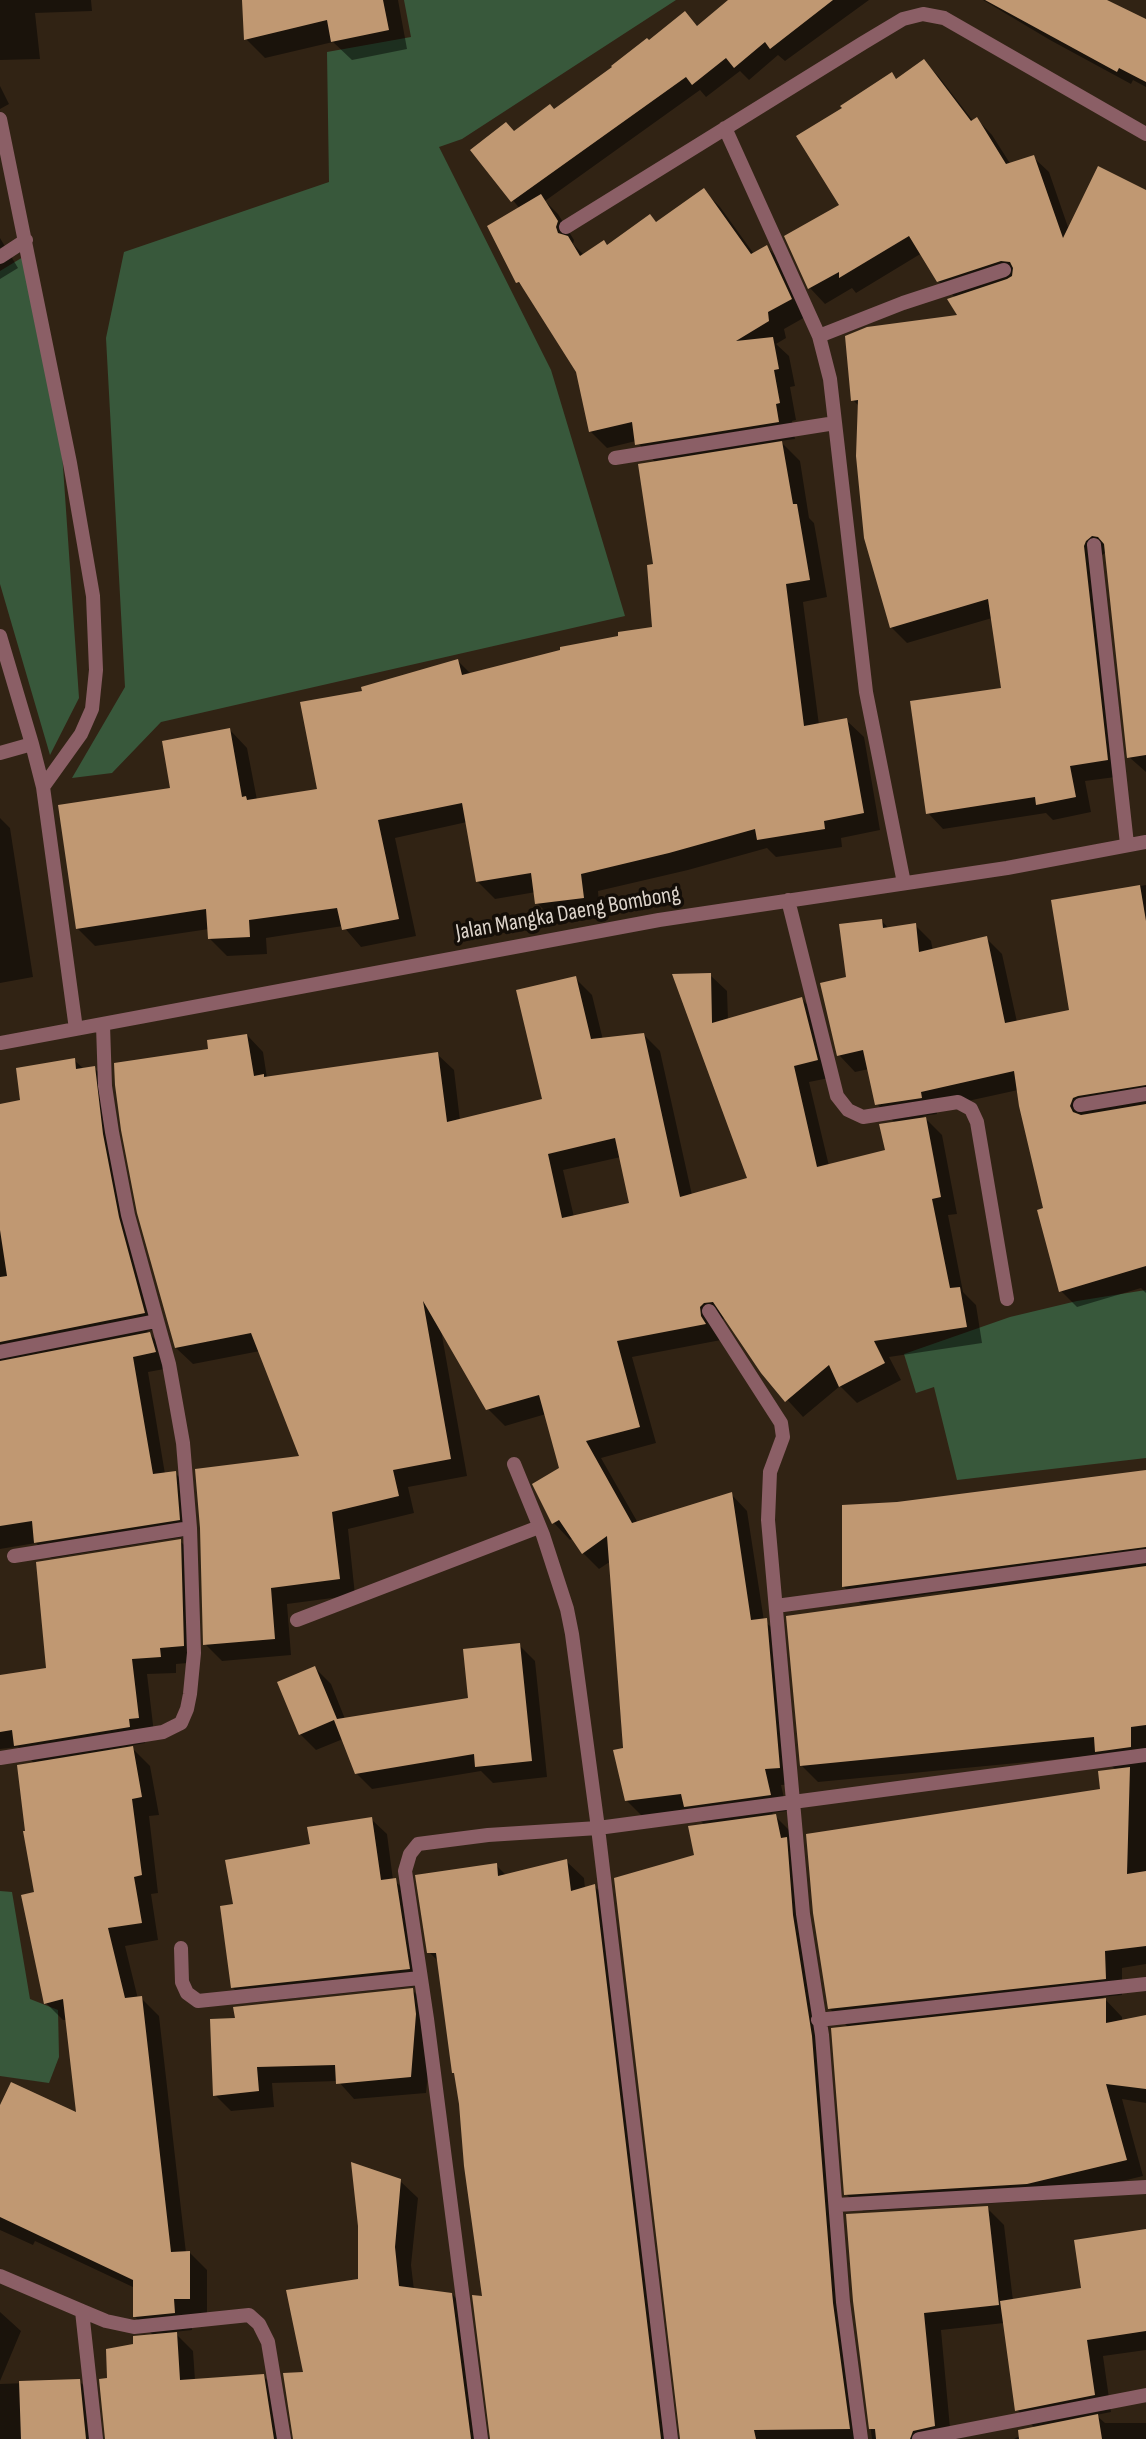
<!DOCTYPE html>
<style>
body{margin:0}
canvas{display:block;background:#312314}
</style>
<canvas width="1146" height="2439"></canvas>
<script>
const c = document.querySelector('canvas').getContext('2d');
c.lineJoin = 'round';
function fillPath(path, color) { c.fillStyle = color; c.fill(path, 'evenodd'); }
const poly = rows => new Path2D(rows.map(r => 'M' + r).join(''));
function strokePath(path, color, width, dash) { c.strokeStyle = color; c.lineWidth = width; c.lineCap = dash ? 'butt' : 'round'; c.setLineDash(dash || []); c.stroke(path); }
function label(font, color, halo, rows, align = 'center') {
  c.font = font + ' "Sofia Sans Condensed",sans-serif'; c.lineWidth = 7; c.setLineDash([]); c.textBaseline = 'middle'; c.strokeStyle = halo; c.fillStyle = color; for (const [text, x, y, turn = 0] of rows) {
    c.save(); c.translate(x, y); c.rotate((+turn || 0) * Math.PI / 180); c.textAlign = isNaN(turn) ? turn : align; if (halo) c.strokeText(text, 0, 0); c.fillText(text, 0, 0); c.restore();
  }
}
fillPath(poly([
 [404,0,676,0,462,139,439,147,551,370,625,616,161,722,112,773,72,778,125,687,106,338,124,252,329,182,327,52,411,37],
 [28,254,57,380,79,698,50,755,0,584,0,271],
 [1146,1290,1146,1458,957,1480,934,1387,916,1393,904,1354,1010,1317,1077,1301],
 [0,1891,12,1892,30,1999,58,2010,59,2057,49,2083,0,2076]
]), '#38583b');
fillPath(poly([
 [0,0,91,0,92,11,35,13,40,59,0,60],
 [258,0,398,0,407,49,352,60,333,42,265,58,246,39],
 [734,0,869,0,785,61,778,55,749,80,740,71,706,97,700,90,545,201,558,214,574,240,573,244,584,255,608,247,650,216,657,223,703,190,720,207,754,254,767,247,784,264,807,316,784,329,786,338,776,344,789,356,795,386,790,387,796,420,792,421,795,439,780,441,800,461,809,518,814,523,827,597,803,602,819,725,846,720,864,737,880,830,841,838,842,847,776,857,767,848,688,870,598,891,600,916,555,921,537,903,536,892,495,899,477,881,467,822,395,838,416,936,361,947,343,926,266,938,267,954,227,956,209,938,209,929,95,946,77,928,173,789,230,730,247,748,257,800,319,790,364,692,458,661,471,674,654,628,656,463,636,441,607,448,590,431,578,372,527,292,518,282,520,209,473,150,515,132,554,111,649,42,685,13,698,27],
 [983,0,1103,0,1146,22,1146,87,1133,80,1131,84,1050,40],
 [924,61,939,77,973,121,977,119,992,135,1011,165,1033,157,1049,172,1069,230,1146,192,1146,772,1129,757,1106,552,1101,556,1123,776,1085,781,1091,812,1053,820,1046,813,943,829,928,813,1003,690,992,618,907,643,891,627,860,407,853,400,960,316,956,298,938,281,922,253,856,293,852,288,825,304,810,288,786,236,841,206,844,108,891,74,897,80],
 [0,86,9,104,0,109],
 [0,238,18,268,0,279],
 [0,818,10,828,33,977,0,983],
 [1146,885,1146,1293,1141,1288,1077,1307,1061,1291,1018,1090,936,1108,937,1114,923,1116,942,1135,957,1214,948,1215,963,1292,976,1305,982,1343,889,1357,901,1380,857,1403,840,1386,803,1417,762,1372,726,1318,721,1319,721,1340,632,1357,656,1443,601,1458,638,1523,731,1494,747,1511,764,1621,783,1637,796,1784,781,1785,787,1811,772,1813,792,1833,850,2321,866,2439,682,2439,696,1856,705,1825,690,1811,643,1817,626,1800,611,1561,599,1569,583,1553,573,1538,570,1540,554,1523,535,1484,561,1469,546,1414,505,1426,488,1409,441,1330,467,1476,408,1487,414,1513,348,1529,355,1595,287,1604,291,1655,222,1661,205,1644,301,1458,260,1351,193,1364,176,1348,211,1050,247,1035,263,1052,267,1078,437,1054,454,1070,460,1121,544,1100,575,978,592,995,603,1040,644,1035,660,1051,692,1195,749,1179,675,976,710,975,727,991,728,1020,802,999,818,1016,834,1077,809,1082,829,1166,887,1151,895,1123,877,1104,869,1069,855,1072,839,1055,848,978,881,920,889,929,915,925,931,941,933,951,986,938,1002,954,1017,1022,1071,1012,1053,902],
 [621,1157,631,1205,574,1217,563,1170],
 [74,1060,84,1069,94,1068,110,1083,118,1151,160,1329,147,1331,165,1350,170,1368,148,1372,165,1474,175,1473,191,1489,195,1535,51,1558,36,1543,0,1549,0,1105,22,1101],
 [1146,1471,1146,1964,1122,1968,1122,1995,1103,1997,1122,2017,1122,2021,1146,2017,1146,2103,1122,2099,1143,2176,1045,2200,863,2211,846,2194,849,2028,829,2008,1102,1790,1116,1770,1101,1755,818,1782,801,1765,950,1595,950,1591,861,1604,844,1587,897,1504],
 [180,1541,196,1557,200,1662,176,1664,176,1673,147,1674,154,1733,144,1735,145,1743,130,1746,150,1766,159,1815,149,1816,158,1893,151,1894,158,1940,125,1946,138,1999,141,1998,159,2016,186,2253,190,2253,207,2270,207,2316,191,2316,192,2330,174,2332,193,2351,195,2380,263,2376,280,2393,288,2439,107,2439,109,2380,134,2345,154,2336,134,2316,135,2288,35,2241,33,2245,0,2230,0,2109,78,2115,67,2020,63,2020,46,2003,36,1894,35,1764,18,1747,0,1749,0,1676,47,1670],
 [519,1645,535,1661,547,1777,493,1783,481,1771,372,1789,356,1773,343,1739,316,1750,300,1734,315,1668,331,1684,345,1719,470,1699],
 [371,1819,387,1834,393,1880,411,1895,425,1985,248,2003,232,1987,235,1905,312,1845],
 [566,1861,584,1878,585,1889,594,1886,612,1903,676,2439,492,2439,484,2298,460,2103,439,1962,429,1952,496,1865,506,1875],
 [412,1990,428,2006,432,2031,426,2093,354,2099,338,2081,272,2083,274,2107,231,2111,215,2095,237,2019],
 [400,2181,418,2198,411,2265,414,2290,452,2294,469,2312,486,2439,295,2439,305,2373,360,2281],
 [987,2208,1004,2225,1013,2301,1083,2289,1146,2231,1146,2350,1103,2356,1111,2412,1096,2415,1105,2423,1146,2423,1146,2439,1014,2439,1035,2428,1017,2410,1004,2323,941,2330,951,2439,872,2439,854,2301],
 [0,2312,21,2331,0,2381],
 [79,2381,96,2398,101,2439,0,2439,0,2384]
]), '#0007');
fillPath(poly([
 [242,0,383,0,389,30,331,42,327,20,244,40],
 [728,0,833,0,770,49,765,42,734,68,726,58,692,85,686,77,511,202,470,150,506,122,514,131,550,104,554,109,612,67,611,66,647,38,649,40,685,11,697,26],
 [985,0,1107,0,1146,19,1146,82,1119,68,1117,72],
 [924,59,971,121,977,117,1006,164,1034,155,1063,238,1098,166,1146,190,1146,755,1127,758,1104,544,1098,537,1092,536,1086,541,1084,546,1108,760,1070,766,1076,797,1036,805,1035,797,926,814,910,701,1001,688,988,599,890,628,864,538,856,456,858,400,851,401,845,336,867,327,957,315,947,299,1007,279,1012,276,1013,268,1010,262,1001,261,937,282,909,236,839,278,839,272,808,289,784,236,839,205,796,136,842,108,840,106,892,72,896,79],
 [704,188,751,254,767,245,792,299,768,312,769,321,736,341,773,337,779,369,774,370,780,403,776,404,779,422,635,445,632,422,589,432,576,372,519,282,516,283,487,226,541,194,558,221,556,227,558,233,568,236,580,256,604,240,607,245,650,214,656,222],
 [782,441,793,504,797,504,810,580,786,584,804,726,847,718,864,813,824,821,825,829,757,840,755,829,669,853,581,874,584,898,535,904,531,873,476,882,462,803,378,820,399,919,342,930,337,908,249,920,250,937,208,939,206,909,76,929,58,805,170,788,162,741,230,728,242,797,246,796,247,800,317,789,300,702,362,691,361,687,458,659,462,675,560,650,560,647,618,636,618,632,652,627,647,565,653,564,638,464],
 [1140,885,1146,921,1146,1085,1078,1096,1073,1098,1070,1106,1073,1112,1081,1115,1146,1104,1146,1266,1059,1292,1037,1210,1043,1208,1019,1106,1014,1071,921,1092,922,1098,875,1105,863,1050,837,1056,820,983,846,977,839,924,882,919,883,928,916,923,919,952,987,936,1005,1023,1069,1010,1051,900],
 [711,973,712,1023,802,997,818,1060,794,1066,817,1167,885,1150,879,1124,926,1117,941,1197,932,1199,950,1288,960,1287,967,1327,874,1341,885,1363,839,1387,829,1365,785,1402,761,1373,713,1302,704,1303,700,1307,701,1316,706,1324,617,1341,640,1427,586,1441,632,1523,732,1492,751,1620,767,1618,780,1768,765,1769,771,1795,684,1807,681,1794,625,1801,613,1750,623,1748,607,1536,582,1554,559,1520,552,1524,532,1484,559,1468,539,1395,486,1410,423,1301,451,1459,393,1470,399,1496,332,1512,340,1579,271,1588,275,1639,203,1645,200,1528,195,1469,299,1456,251,1333,175,1348,137,1213,121,1130,115,1085,114,1063,208,1049,207,1040,247,1034,254,1076,264,1074,264,1077,438,1052,447,1122,542,1099,516,990,576,976,591,1039,644,1033,680,1197,747,1178,672,974],
 [615,1138,629,1203,562,1218,548,1154],
 [75,1058,76,1069,95,1066,103,1134,119,1217,145,1313,0,1342,0,1277,7,1276,0,1230,0,1104,20,1100,16,1068],
 [150,1332,156,1352,133,1357,153,1474,176,1471,180,1520,34,1543,32,1521,0,1526,0,1361],
 [1146,1470,1146,1547,842,1587,842,1505,897,1502],
 [181,1539,184,1646,160,1648,161,1657,132,1659,139,1718,129,1719,130,1727,14,1746,12,1730,0,1732,0,1675,46,1668,36,1562],
 [1146,1566,1146,1725,1131,1727,1131,1747,1095,1752,1094,1737,800,1766,786,1616],
 [520,1643,532,1761,475,1767,474,1754,355,1774,334,1720,299,1735,277,1682,315,1666,337,1719,468,1698,463,1649],
 [133,1746,142,1797,132,1799,142,1875,134,1877,142,1923,108,1928,125,1998,142,1996,171,2252,190,2251,190,2299,174,2299,175,2313,135,2317,133,2317,133,2280,0,2217,0,2105,11,2082,76,2112,63,1999,44,2004,21,1895,34,1892,23,1831,25,1831,17,1765],
 [1130,1767,1127,1874,1146,1871,1146,1946,1105,1951,1106,1979,828,2009,813,1913,806,1834,1100,1789,1098,1771],
 [776,1814,781,1838,787,1837,793,1915,812,2036,833,2303,850,2429,754,2430,756,2439,680,2439,614,1878,694,1855,688,1826],
 [372,1817,381,1880,396,1878,410,1969,231,1988,220,1906,233,1904,225,1860,310,1844,307,1827],
 [567,1859,571,1891,595,1884,661,2439,490,2439,472,2295,482,2296,464,2166,459,2104,454,2073,452,2073,436,1953,427,1953,415,1875,497,1863,498,1876],
 [413,1988,416,2014,411,2077,336,2084,335,2065,257,2067,259,2091,213,2096,210,2019,235,2018,233,2007],
 [1106,1998,1106,2023,1146,2015,1146,2089,1106,2084,1127,2160,1027,2184,844,2195,831,2028],
 [351,2162,401,2179,395,2247,399,2286,452,2293,471,2439,293,2439,283,2373,303,2372,286,2290,358,2279,358,2226],
 [988,2206,999,2305,924,2313,935,2426,913,2431,910,2439,876,2439,875,2429,869,2429,853,2301,846,2214],
 [1146,2229,1146,2331,1087,2340,1095,2395,1015,2411,1000,2301,1081,2288,1074,2240],
 [177,2332,180,2380,264,2374,274,2439,105,2439,99,2379,107,2378,106,2349,133,2344,133,2336],
 [80,2379,86,2439,21,2439,19,2381],
 [1098,2414,1102,2439,1019,2439,1018,2430]
]), '#c09872');
strokePath(poly([
 [0,119,70,463,93,596,96,670,92,709,81,734,43,787],
 [725,128,819,336,830,379,866,692,904,883],
 [566,227,863,43,903,19,923,14,944,18,1146,134],
 [0,257,26,240],
 [819,336,903,303,1004,270],
 [615,458,835,423],
 [1094,545,1127,844],
 [0,636,32,744],
 [0,753,32,744,43,787,76,1029],
 [788,900,837,1096,848,1110,863,1117,958,1102,971,1109,977,1122,1007,1299],
 [0,1043,659,920,1007,868,1146,842],
 [1080,1105,1146,1094],
 [709,1311,781,1423,783,1437,770,1472,768,1520,803,1914,822,2035,843,2302,861,2439],
 [0,1352,156,1321],
 [514,1464,543,1535,567,1609,572,1634,598,1828,671,2439],
 [14,1556,190,1528],
 [776,1606,1146,1556],
 [297,1620,539,1527],
 [0,1758,163,1732,181,1723,187,1709,190,1694,194,1653,190,1528,183,1443,169,1364,128,1215,112,1132,105,1086,103,1025],
 [181,1948,182,1982,187,1993,198,2001,420,1978],
 [818,2020,1146,1984],
 [836,2205,1146,2187],
 [0,2276,82,2311,96,2439],
 [82,2311,106,2321,134,2327,249,2315,259,2324,268,2342,284,2439],
 [481,2439,427,2019,405,1871,410,1854,418,1844,488,1835,598,1828,1146,1755],
 [919,2439,1146,2395]
]), '#8b5f66', 14);
label('23px', '#ddd4cb', '#140e08', [
 ["Jalan Mangka Daeng Bombong",568,914,-10]
]);
</script>
